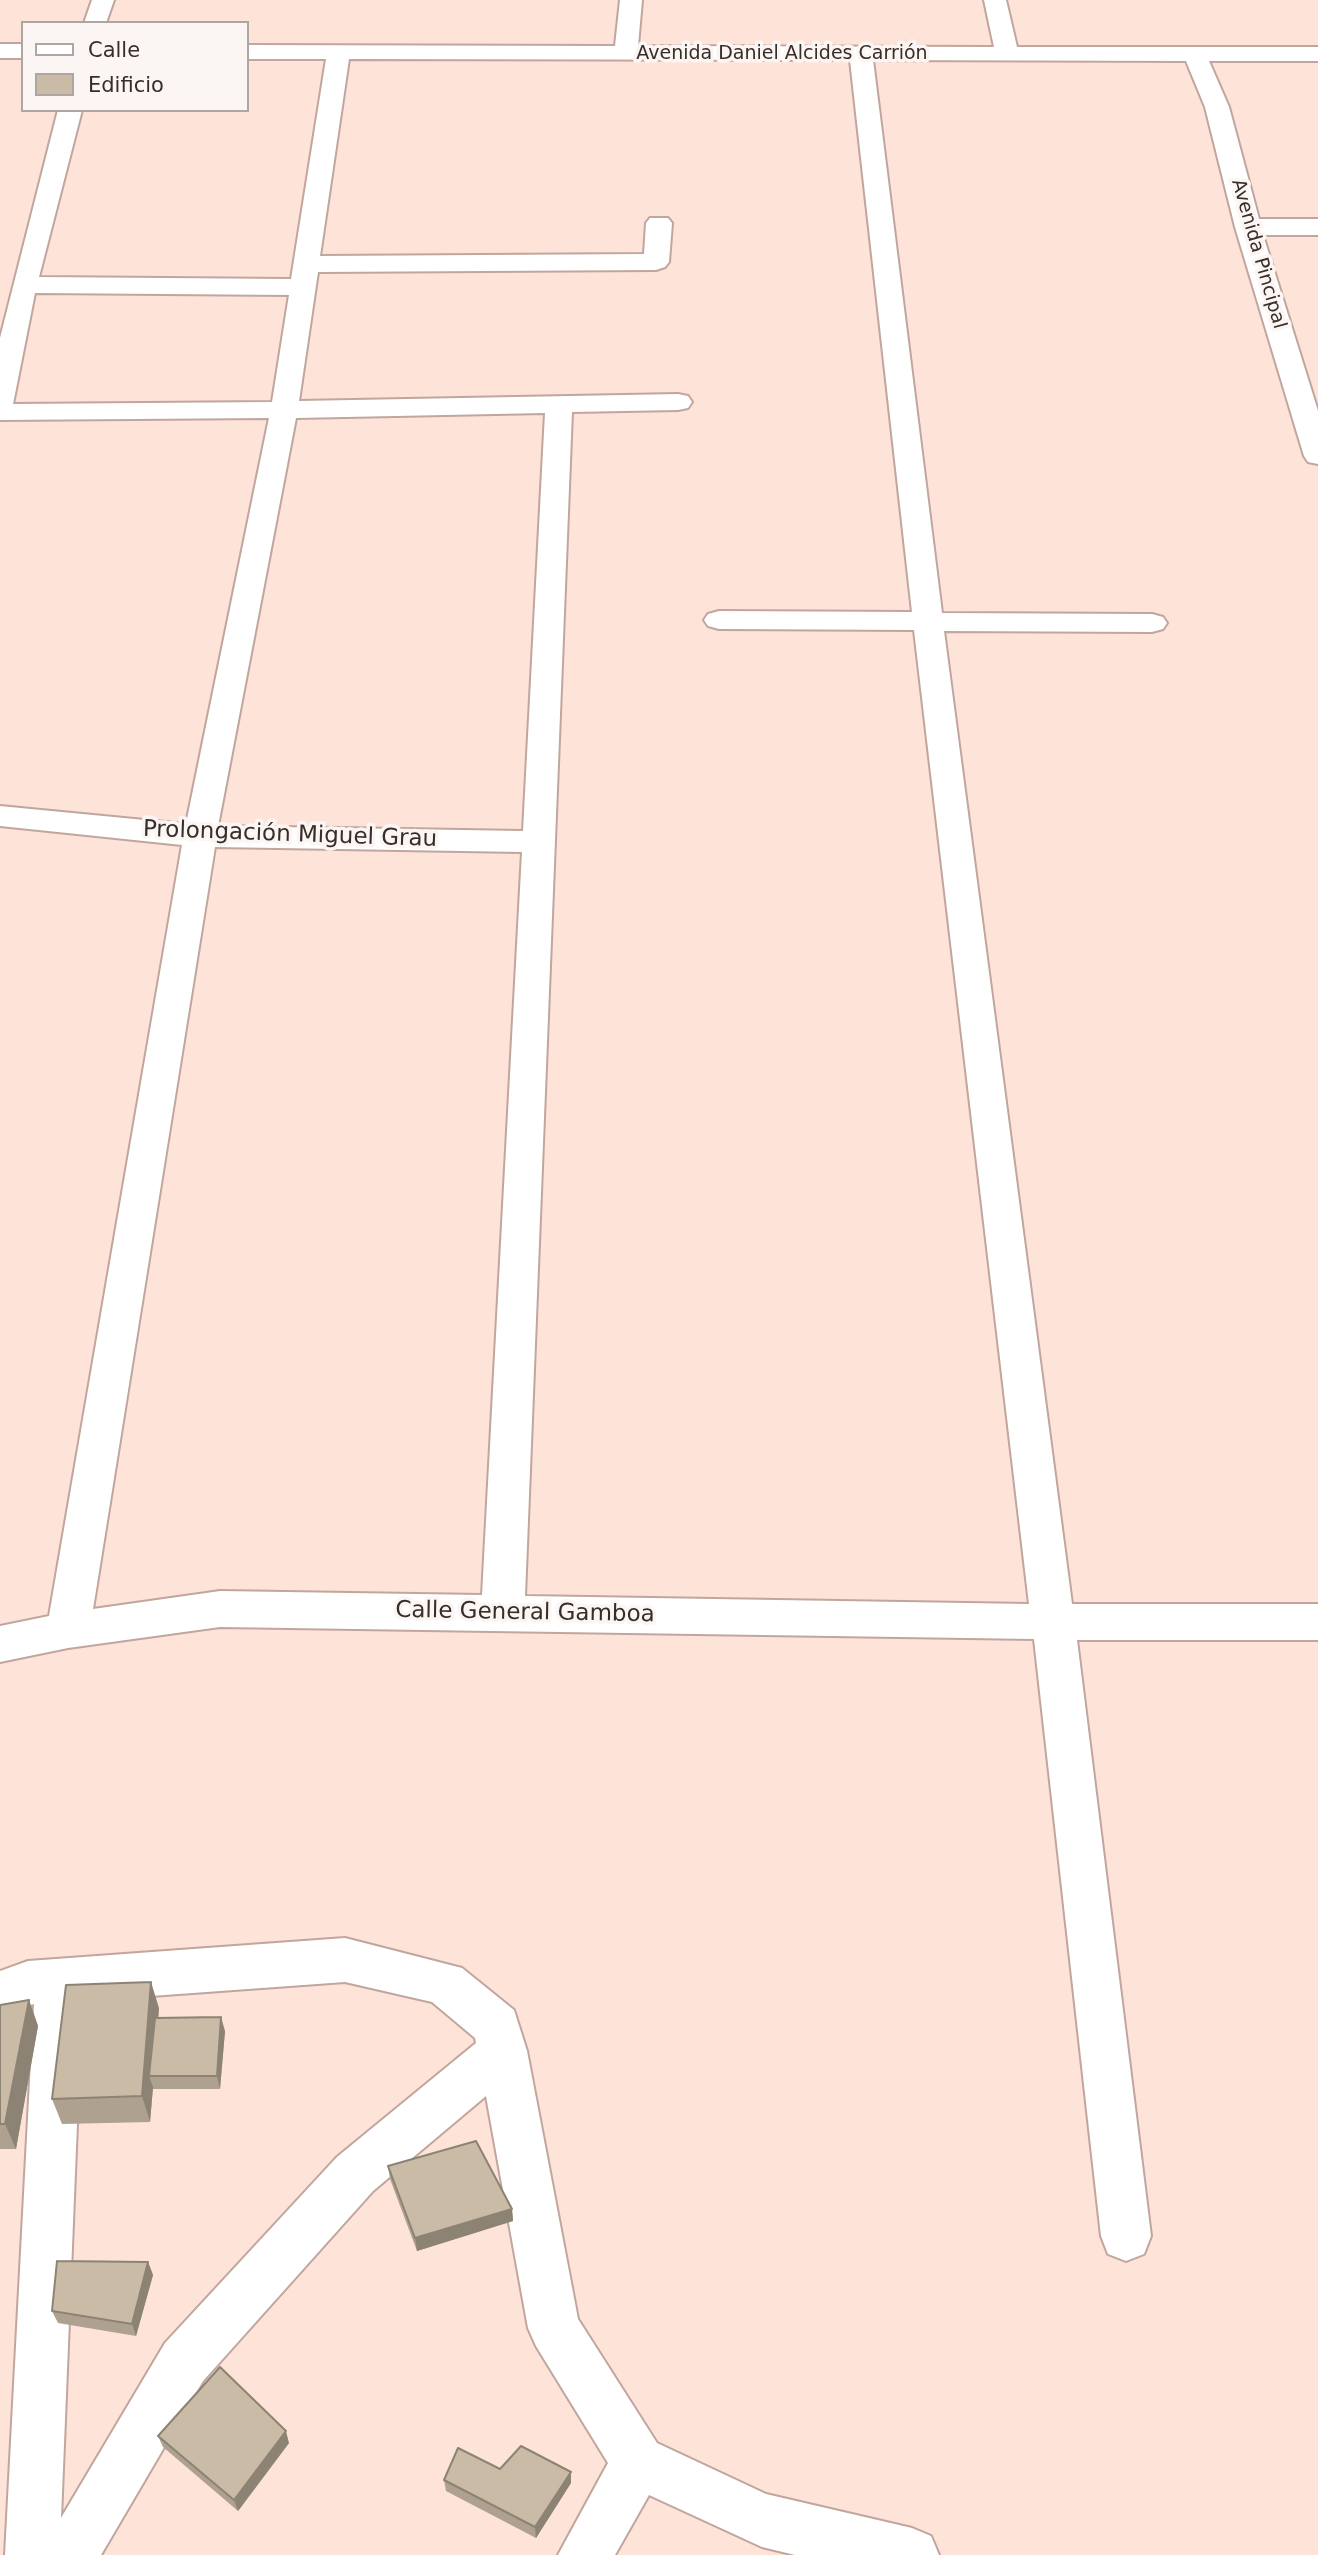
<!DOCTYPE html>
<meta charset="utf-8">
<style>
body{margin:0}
#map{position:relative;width:1318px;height:2555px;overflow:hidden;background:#fee3d9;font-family:"DejaVu Sans",sans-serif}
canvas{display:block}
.legend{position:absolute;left:21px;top:21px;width:228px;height:91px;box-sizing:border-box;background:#fbf6f3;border:2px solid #ada6a2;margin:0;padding:9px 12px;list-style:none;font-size:21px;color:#372d29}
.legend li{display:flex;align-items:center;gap:14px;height:35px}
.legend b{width:35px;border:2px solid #ada6a2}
</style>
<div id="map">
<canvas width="1318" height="2555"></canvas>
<ul class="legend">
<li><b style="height:9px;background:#fff"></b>Calle</li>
<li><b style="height:19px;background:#cabba6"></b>Edificio</li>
</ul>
</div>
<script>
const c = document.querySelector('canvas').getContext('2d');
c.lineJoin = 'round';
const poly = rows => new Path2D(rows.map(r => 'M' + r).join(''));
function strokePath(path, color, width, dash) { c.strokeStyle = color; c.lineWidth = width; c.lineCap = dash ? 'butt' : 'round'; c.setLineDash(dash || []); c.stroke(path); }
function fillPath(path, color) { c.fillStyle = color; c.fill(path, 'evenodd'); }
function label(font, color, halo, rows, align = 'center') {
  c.font = font + ' "DejaVu Sans",sans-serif'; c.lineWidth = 7; c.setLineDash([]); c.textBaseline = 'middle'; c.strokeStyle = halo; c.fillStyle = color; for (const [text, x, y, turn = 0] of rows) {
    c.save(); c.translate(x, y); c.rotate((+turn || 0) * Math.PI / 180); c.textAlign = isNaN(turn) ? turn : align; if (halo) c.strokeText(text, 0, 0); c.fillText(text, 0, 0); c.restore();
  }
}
const minor = poly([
 [92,0,114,0,106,23,84,23,92,0],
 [620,0,642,0,638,46,994,47,984,0,1006,0,1017,47,1318,47,1318,61,1209,61,1229,107,1259,219,1318,219,1318,235,1263,235,1318,411,1318,464,1308,462,1304,456,1235,227,1205,107,1186,61,873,60,942,613,1152,614,1163,617,1167,623,1163,629,1152,632,944,631,1072,1604,1318,1604,1318,1640,1077,1640,1151,2236,1144,2254,1126,2261,1108,2254,1101,2236,1034,1639,220,1627,68,1648,0,1662,0,1626,49,1616,182,845,0,826,0,806,186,824,269,418,0,420,0,338,58,110,82,110,39,277,291,279,326,59,247,59,247,45,615,46,620,0],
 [349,59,850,60,912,612,719,611,708,614,704,620,708,626,719,629,914,630,1029,1604,525,1596,572,412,678,410,688,408,692,402,688,396,678,394,299,401,318,272,656,270,665,267,669,262,672,223,668,218,650,218,646,223,644,254,320,256,349,59],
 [35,293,289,295,272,402,13,404,35,293],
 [545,413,523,831,218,826,296,418,545,413],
 [215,847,522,852,482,1595,220,1591,93,1609,215,847],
 [0,44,23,44,23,58,0,58,0,44],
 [345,1938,462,1968,514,2010,527,2051,578,2319,657,2443,766,2494,912,2528,931,2536,939,2555,795,2555,762,2547,649,2495,615,2555,558,2555,608,2463,536,2346,528,2328,486,2096,373,2191,203,2381,101,2555,5,2555,34,2004,0,2015,0,1971,28,1961,345,1938],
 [345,1982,432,2002,475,2038,476,2043,337,2157,165,2343,61,2518,82,2001,345,1982]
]);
strokePath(minor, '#c0a69d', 4);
fillPath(minor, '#fff');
fillPath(poly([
 [29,2000,38,2026,16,2149,0,2149,0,2005],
 [159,2008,158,2018,225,2031,220,2089,153,2089,153,2087,150,2122,62,2124,52,2099],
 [388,2166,512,2209,513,2221,417,2251,390,2179],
 [148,2262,153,2275,136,2336,58,2323,52,2311],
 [158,2436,289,2443,238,2511,163,2447],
 [500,2469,571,2483,536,2538,446,2491,444,2480]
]), '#aea18f');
fillPath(poly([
 [151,1982,159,2008,154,2076,149,2076,153,2087,150,2122,142,2096],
 [29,2000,38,2026,16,2149,5,2124],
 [221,2017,225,2031,220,2089,217,2076],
 [512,2209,513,2221,417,2251,415,2238],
 [148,2262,153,2275,136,2336,132,2324],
 [286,2431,289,2443,238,2511,234,2500],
 [571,2472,571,2483,536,2538,535,2527]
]), '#8d8374');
const building = poly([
 [151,1982,142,2096,52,2099,66,1985,151,1982],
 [29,2000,5,2124,0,2124,0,2005,29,2000],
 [221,2017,217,2076,149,2076,155,2018,221,2017],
 [476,2141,512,2209,415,2238,388,2166,476,2141],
 [57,2261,148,2262,132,2324,52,2311,57,2261],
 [220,2367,286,2431,234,2500,158,2436,220,2367],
 [521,2446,571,2472,535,2527,444,2480,458,2448,500,2469,521,2446]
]);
fillPath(building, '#cabba6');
strokePath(building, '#8d8374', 2);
label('19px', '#372d29', '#fbf6f3', [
 ["Avenida Daniel Alcides Carrión",782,54],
 ["Avenida Pincipal",1258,254,74]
]);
label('23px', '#372d29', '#fbf6f3', [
 ["Prolongación Miguel Grau",290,835,2],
 ["Calle General Gamboa",525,1613,1]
]);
</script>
